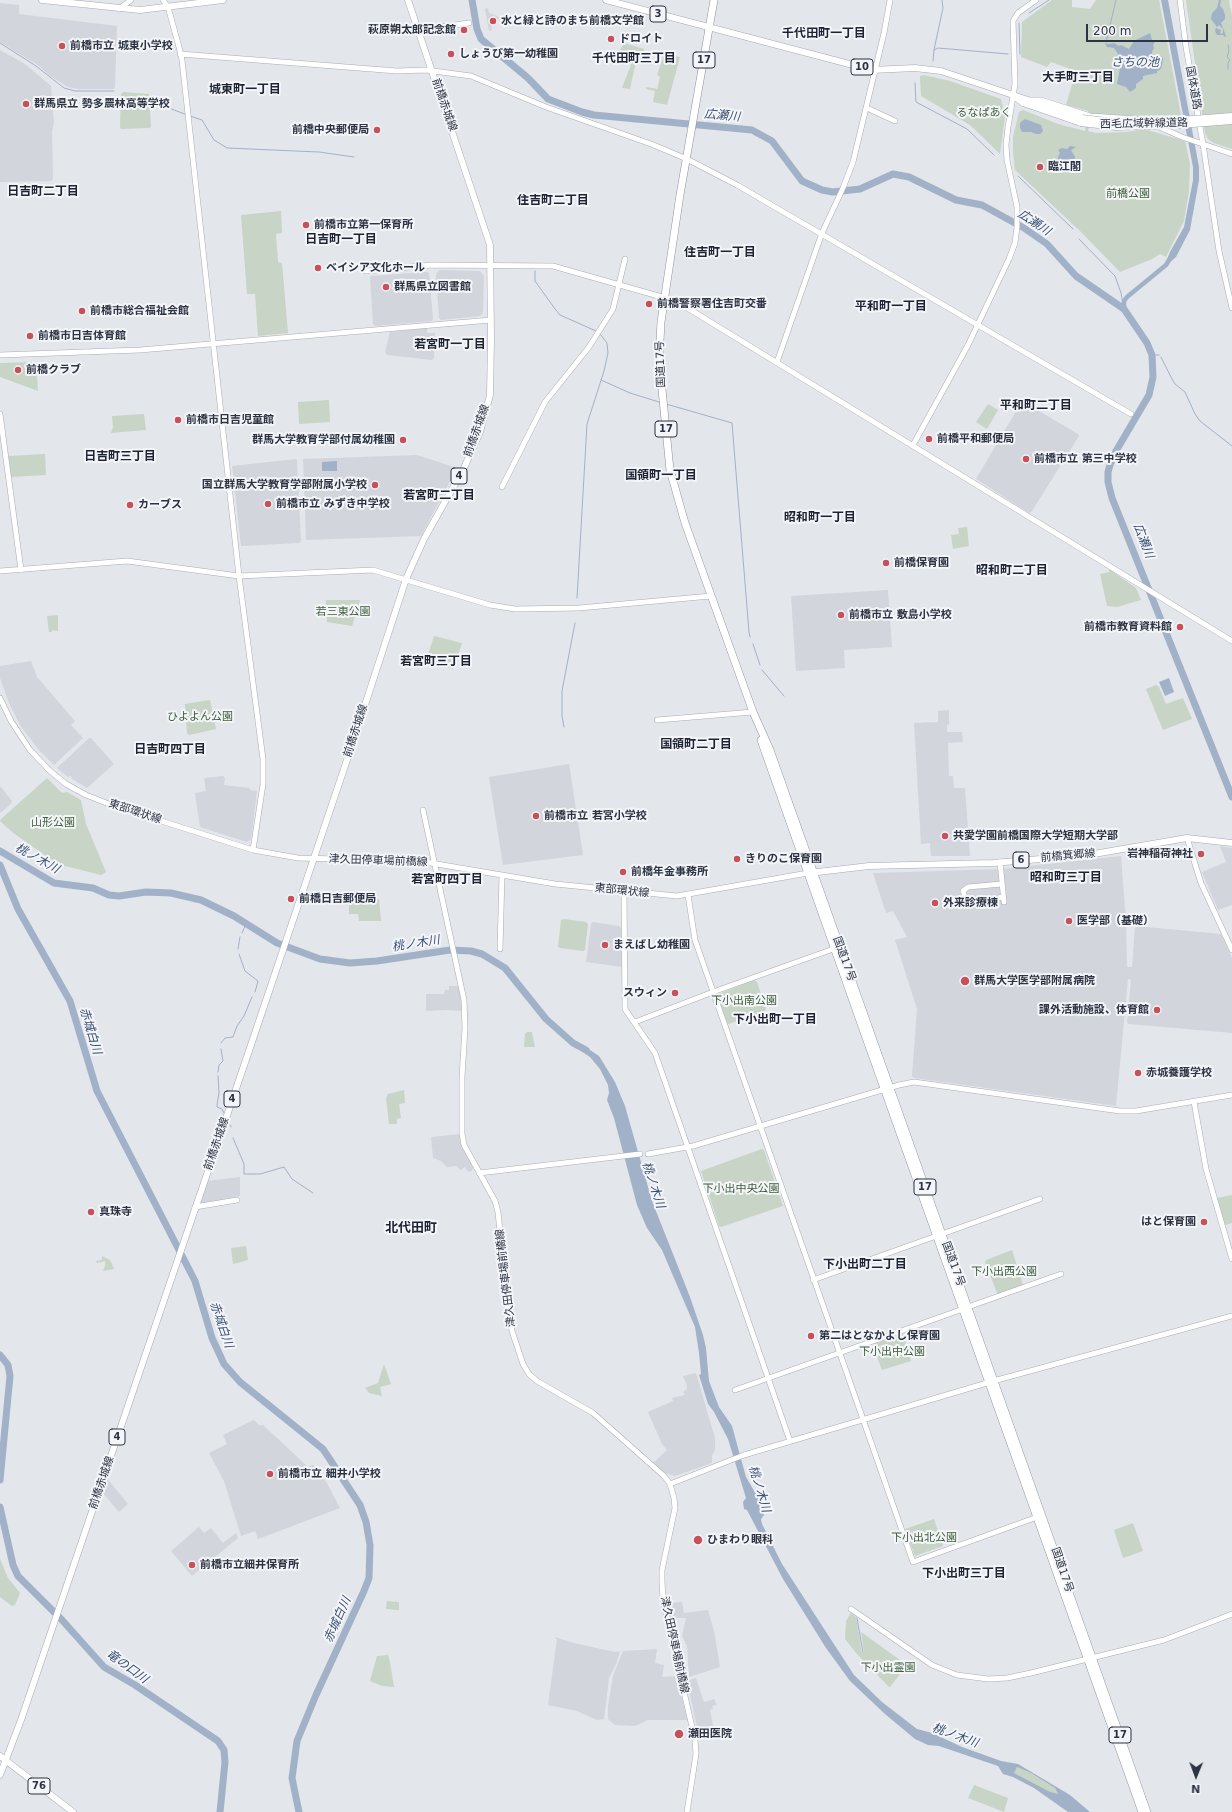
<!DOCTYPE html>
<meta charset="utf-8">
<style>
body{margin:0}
#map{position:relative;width:1232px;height:1812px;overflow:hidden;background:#e3e6eb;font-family:"DejaVu Sans",sans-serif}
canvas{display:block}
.north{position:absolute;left:1176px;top:1756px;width:40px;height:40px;-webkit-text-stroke:3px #f3f5f8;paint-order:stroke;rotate:181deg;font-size:11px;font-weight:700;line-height:16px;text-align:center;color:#2c3342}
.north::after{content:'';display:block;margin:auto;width:14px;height:18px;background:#2c3342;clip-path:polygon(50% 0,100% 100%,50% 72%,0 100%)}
.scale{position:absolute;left:1086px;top:24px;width:122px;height:18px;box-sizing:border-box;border:2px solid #2c3342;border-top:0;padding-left:5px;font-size:12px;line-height:14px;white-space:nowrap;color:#2c3342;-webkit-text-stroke:3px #f3f5f8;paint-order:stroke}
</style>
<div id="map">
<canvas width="1232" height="1812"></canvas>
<div class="north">N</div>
<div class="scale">200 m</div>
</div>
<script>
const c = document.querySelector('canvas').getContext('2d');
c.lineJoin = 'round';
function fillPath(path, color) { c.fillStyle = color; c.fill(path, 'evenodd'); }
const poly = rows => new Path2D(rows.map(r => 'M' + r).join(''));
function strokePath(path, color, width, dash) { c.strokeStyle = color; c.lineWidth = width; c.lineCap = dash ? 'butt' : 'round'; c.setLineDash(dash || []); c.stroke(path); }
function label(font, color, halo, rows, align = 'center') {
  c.font = font + ' "DejaVu Sans","Noto Sans JP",sans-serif'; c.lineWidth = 4; c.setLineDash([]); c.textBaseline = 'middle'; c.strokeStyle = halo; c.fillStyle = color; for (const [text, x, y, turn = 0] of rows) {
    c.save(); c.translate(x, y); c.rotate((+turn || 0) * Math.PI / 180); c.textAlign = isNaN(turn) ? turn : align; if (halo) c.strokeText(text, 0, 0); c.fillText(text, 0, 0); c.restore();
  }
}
fillPath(poly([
 [0,3,19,5,19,14,117,26,115,87,114,89,78,89,68,87,50,76,39,66,0,42],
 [488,8,489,13,499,17,499,19,491,20,492,30,489,31,485,9],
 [0,50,25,64,51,86,54,123,52,132,53,179,51,181,0,182],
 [439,270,480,271,484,276,483,313,480,316,441,320,439,318,436,274],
 [426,272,429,273,433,319,432,321,375,326,373,324,370,278,371,276],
 [427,328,427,333,435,333,434,358,432,360,387,355,385,352,390,332],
 [1022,401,1078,434,1079,436,1032,511,1029,513,976,479],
 [417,455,457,468,421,536,306,540,303,459],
 [296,459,297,460,301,541,299,543,241,546,232,466],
 [888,590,892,647,844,650,845,668,796,671,791,596],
 [31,661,37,677,75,721,71,725,83,738,54,765,38,749,20,725,9,703,0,678,0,666],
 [949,710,949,724,947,725,947,732,962,732,963,742,948,743,949,776,953,776,954,788,965,788,970,856,931,856,930,843,921,844,914,723,938,722,938,711],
 [89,738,91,738,114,764,87,788,72,779,71,776,68,777,57,768],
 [569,764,583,855,503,865,489,777],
 [223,776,225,778,224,785,250,788,250,790,257,791,251,839,247,842,200,827,195,793,206,791,204,778],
 [0,786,12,801,11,804,0,813],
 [1220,846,1232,848,1232,905,1218,910,1202,872,1226,862],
 [1121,856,1126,922,1127,967,1132,967,1135,926,1221,934,1232,958,1232,1033,1129,1024,1127,1023,1131,980,1128,979,1116,1106,914,1078,912,1076,917,1009,895,940,907,937,893,911,886,913,873,873,1001,869],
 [593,922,619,926,621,928,622,967,586,962,591,924],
 [449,986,459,986,463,1011,447,1010,426,1011,426,994,444,994,445,990,449,990],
 [460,1134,463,1149,473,1167,472,1171,468,1172,465,1167,460,1170,457,1166,447,1167,441,1161,433,1158,431,1137],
 [240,1177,240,1196,202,1204,201,1202,207,1181],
 [696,1373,715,1438,715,1450,712,1455,712,1463,675,1476,665,1473,653,1463,667,1450,662,1444,648,1412,673,1401,672,1398,685,1395,683,1392,687,1389,687,1386,683,1376],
 [254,1420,259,1425,263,1425,308,1467,313,1465,327,1483,340,1508,258,1539,255,1531,241,1536,224,1481,209,1453,227,1444,223,1435],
 [106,1477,128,1504,119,1512,101,1491],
 [199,1527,204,1533,211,1528,223,1543,236,1533,238,1538,192,1576,171,1551],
 [682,1602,684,1613,708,1610,714,1631,720,1667,689,1677,687,1646,682,1636,686,1618,670,1618,667,1603],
 [555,1637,574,1643,615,1652,620,1651,616,1664,609,1678,604,1719,597,1720,577,1711,548,1705,556,1646,557,1640],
 [657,1649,655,1663,664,1665,662,1677,677,1676,687,1720,648,1720,635,1726,615,1725,608,1719,608,1706,613,1676,623,1651],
 [696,1678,704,1702,714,1699,717,1705,712,1706,713,1709,710,1710,715,1735,707,1735,697,1727,688,1685,689,1680]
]), '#d2d5dc');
fillPath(poly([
 [1052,0,1072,0,1072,7,1090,9,1096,0,1159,0,1181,115,1121,116,1092,114,1088,131,1096,133,1127,132,1144,129,1185,141,1190,164,1189,191,1184,221,1166,257,1160,254,1152,259,1120,272,1081,232,1015,170,1013,152,1013,137,1019,112,1023,110,1058,124,1085,131,1088,111,1066,105,1076,71,1051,62,1047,67,1021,57,1022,22],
 [1186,0,1229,0,1232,16,1232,149,1214,143,1208,139,1205,133],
 [624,43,644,49,640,62,636,61,630,89,622,88,632,62,616,58],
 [666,54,680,57,667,105,653,102,655,91,646,89,646,87,657,89,660,77,657,75,663,57,665,57],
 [924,75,950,81,1001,99,1005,116,1000,154,970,125,921,96,920,76],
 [123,92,149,94,151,127,149,128,121,129,120,127,121,94],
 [281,211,282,233,276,234,278,262,282,263,288,333,258,336,255,294,247,294,241,215],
 [36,362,38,391,0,377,0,363],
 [329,400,330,422,299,424,298,402],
 [988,404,998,410,987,429,976,422],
 [144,414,146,430,111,433,113,427,112,416],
 [45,454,46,475,11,477,8,456],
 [967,527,969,546,953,549,951,535,959,534,958,528],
 [1109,569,1136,588,1141,600,1117,607,1107,606,1100,574,1109,572],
 [326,600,360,600,352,626,327,622],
 [58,615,58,631,52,630,52,632,49,632,47,616],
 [434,636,462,643,453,669,426,661],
 [1156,685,1159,687,1166,704,1183,698,1192,719,1163,730,1146,689],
 [210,700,216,729,189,735,187,733,185,704],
 [47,778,62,793,67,792,81,800,86,824,106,872,101,875,57,864,12,832,0,821,1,819],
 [349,898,379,899,381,921,359,921,358,914,349,914],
 [564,919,586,922,588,924,585,950,583,951,560,948,558,947,561,920],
 [754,980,757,982,766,1009,765,1011,729,1024,727,1023,718,996,719,994],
 [527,1032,532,1032,535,1047,524,1047,525,1034],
 [404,1090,405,1103,399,1104,401,1118,397,1119,397,1124,389,1124,386,1098,388,1094],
 [762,1149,764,1150,783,1206,721,1227,719,1226,701,1171],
 [1232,1195,1232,1223,1225,1225,1217,1198],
 [246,1246,248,1260,233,1264,231,1248],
 [1012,1250,1023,1285,999,1294,997,1293,985,1262,986,1260],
 [102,1256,110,1260,114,1269,103,1271,105,1266,105,1261,97,1263,96,1261,102,1260],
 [901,1334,903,1334,911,1361,882,1370,873,1346,874,1344],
 [384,1364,391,1384,380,1387,382,1396,369,1393,365,1388,378,1383],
 [934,1519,943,1546,915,1556,905,1529],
 [1133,1523,1143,1551,1123,1558,1114,1530],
 [0,1559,8,1578,20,1593,15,1605,12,1606,0,1597],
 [387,1601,399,1602,399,1610,386,1609],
 [851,1613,856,1617,862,1654,864,1653,861,1632,907,1665,890,1687,889,1687,857,1654,845,1639,846,1621],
 [388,1655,390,1662,394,1687,382,1686,370,1681,377,1656],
 [1017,1767,1031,1773,1055,1788,1058,1794,1050,1793,1014,1773],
 [974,1785,1008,1798,1004,1812,968,1798]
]), '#c8d4c5');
fillPath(poly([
 [1161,0,1168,0,1199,167,1199,180,1190,230,1176,257,1166,266,1165,264,1170,252,1184,227,1193,180,1193,167],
 [1219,0,1221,0,1220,6,1223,9,1225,15,1225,19,1221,23,1226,36,1225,37,1223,35,1217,35,1215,31,1216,28,1221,30,1220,34,1223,33,1223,29,1219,25,1217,27,1211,19,1212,13,1217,8],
 [1150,33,1152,40,1155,43,1153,44,1154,48,1152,52,1152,56,1160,56,1163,58,1162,66,1160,70,1157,71,1157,73,1143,76,1143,79,1136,84,1136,88,1130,92,1126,87,1117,84,1120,68,1113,65,1118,54,1114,48,1107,47,1105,43,1109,44,1114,43,1119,46,1121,45,1129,49,1134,41],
 [1025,119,1041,125,1043,131,1040,134,1036,134,1031,132,1022,132,1020,128,1020,123],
 [1070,146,1076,147,1071,150,1075,157,1074,164,1062,164,1058,161,1058,157,1060,153,1058,150,1062,148,1067,149],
 [337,461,337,471,322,471,322,462],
 [1169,678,1174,692,1165,696,1159,682],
 [571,1044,587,1048,599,1056,615,1082,625,1106,652,1201,690,1297,703,1335,706,1348,709,1381,719,1407,732,1426,746,1477,760,1501,759,1502,764,1515,761,1519,762,1524,782,1564,854,1675,882,1702,917,1729,932,1733,962,1747,1001,1761,1018,1764,1070,1795,1090,1812,1068,1812,1034,1788,1013,1777,1003,1774,998,1766,939,1746,928,1745,915,1739,885,1714,850,1681,826,1648,783,1579,747,1510,744,1509,743,1502,746,1498,728,1439,714,1412,708,1404,699,1375,701,1374,699,1353,695,1327,662,1250,647,1228,637,1205,614,1118,607,1100,609,1093,608,1085,600,1069,590,1057],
 [1017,1767,1031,1773,1055,1788,1058,1794,1050,1792,1014,1773]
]), '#a1b1c8');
strokePath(poly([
 [1029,13,1049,0],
 [1019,23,1020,54],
 [1106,42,1116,0],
 [0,43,36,66,64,88,75,91,114,91],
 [1228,45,1229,51,1227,57,1230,60,1228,63,1228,69],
 [934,50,943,8,942,0],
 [933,61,934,50,938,48,1008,54],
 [915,83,916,102,967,129,994,155],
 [151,101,187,115],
 [190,116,202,120,214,140,227,148,319,152,354,157],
 [1018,176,1073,229],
 [1079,239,1115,276,1121,293,1124,309],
 [535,271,535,281,555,309,560,315,596,331],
 [1152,355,1159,355],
 [1161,357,1172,379,1175,384,1185,392,1195,414,1200,421,1232,446],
 [601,380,630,393,659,402],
 [666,404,732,423,749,632,750,637],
 [577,598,587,424,604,371,608,353,607,343,600,334],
 [753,644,760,665],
 [762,670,784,696],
 [564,727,562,716,562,691,575,623],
 [242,933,246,924],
 [238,949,240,937],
 [239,954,245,971,258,981,255,992],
 [221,1043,225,1038,233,1037,237,1026,244,1016,252,997],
 [218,1072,219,1065,223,1061,221,1049],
 [218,1076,219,1093,217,1105,217,1107,222,1109,224,1113],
 [228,1121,231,1127],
 [233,1138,244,1164,244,1174,260,1174,284,1167,292,1179,313,1193],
 [857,1618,863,1653]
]), '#a1b1c8', 1);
strokePath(poly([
 [1124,309,1124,301,1127,297,1166,265,1169,260]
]), '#a1b1c8', 4.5);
strokePath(poly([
 [472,0,477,29,481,39,528,78,548,99,582,112,594,115,752,130,772,141,802,181,822,190,833,192,860,189,893,174,909,177,956,200,982,205,1024,228,1047,244,1076,276,1124,309,1147,343,1152,355,1153,377,1149,395,1116,451,1110,465,1108,472,1108,482,1112,498,1232,797],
 [0,851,54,883,93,888,109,895,119,896,146,892,171,893,201,900,234,916,277,943,320,959,350,963,377,961,450,950,471,951,482,954,505,968,546,1019,573,1043,586,1050],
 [0,865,18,909,70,1001,97,1091,195,1281,212,1338,224,1364,240,1382,323,1449,360,1505,366,1522,370,1545,369,1578,364,1591,316,1695,297,1741,292,1778,299,1812],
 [0,1355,8,1365,10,1376,0,1480],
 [0,1507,13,1565,18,1576,62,1620,104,1667,135,1685,218,1741,224,1750,225,1762,220,1812]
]), '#a1b1c8', 7);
const secondary = poly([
 [163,0,168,7,179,47,182,60,239,576,263,759,263,784,253,850],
 [1180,0,1186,47,1203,144,1219,251,1232,308],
 [119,9,131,0],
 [419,30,469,23],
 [180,54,397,71,426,70,471,76,546,107,651,144,687,159,737,185,1131,414],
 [1031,100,1041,100,1090,116,1136,119],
 [867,108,895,121],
 [1157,126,1182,137,1232,154],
 [366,271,432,265,553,266,676,301,1232,641],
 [0,355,140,350,491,320],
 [777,362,822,233,843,188,853,162,884,33,890,0],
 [0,414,21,570],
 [913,445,968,345,1009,259,1015,243,1017,227,1017,207,1007,160,1006,145,1008,127,1015,84,1013,21,1018,13,1036,0],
 [502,487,545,402,589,347,613,309,625,259],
 [0,571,127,561,239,576,373,570,490,605,515,609,579,608,711,596],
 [0,698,11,721,30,750,50,771,66,784,86,795,114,806,253,850,298,858,419,861,555,884,677,896,808,873],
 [657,720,753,712],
 [423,810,464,1000,465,1028,462,1077,462,1134,464,1145,495,1201,498,1212,508,1310,512,1331,523,1364,529,1374,537,1381,593,1413,664,1476,670,1484,674,1498,675,1508,662,1570,662,1581,663,1600,695,1740,696,1754,687,1812],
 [1187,838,1201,883,1232,950],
 [1000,862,1004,902],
 [1002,884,968,887,963,891,966,901,969,904,1003,897],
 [624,891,625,1009,655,1053,790,1441],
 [688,895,695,940,913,1562,1040,1516],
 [500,949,502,875],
 [635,1022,713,992,836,948],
 [1194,1102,1206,1169,1232,1259],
 [648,1154,693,1146,899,1085,914,1082,1120,1111,1136,1111,1232,1095],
 [479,1173,640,1154],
 [195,1207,237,1200],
 [813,1280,1040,1199],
 [968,1307,1061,1274],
 [735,1390,963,1309],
 [670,1484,744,1455,997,1380,1232,1316],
 [851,1609,932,1665,957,1675,988,1679,1007,1678,1031,1673,1164,1640,1232,1614]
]);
const primary = poly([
 [42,0,140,10,223,0],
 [606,0,872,70,915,68,941,71,1082,118],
 [1015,97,1023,103,1081,123],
 [809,873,869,866,993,863,1088,855,1187,838,1232,843],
 [0,1756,73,1812],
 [0,1775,21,1720,253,1039,351,748,406,579,424,539,464,468,480,432,490,395,491,339,490,245,408,0]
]);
const highway = poly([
 [714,0,680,195,661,322,659,359,670,470,685,523,753,712,770,750,1147,1812],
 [761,740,859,1018,1142,1812]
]);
strokePath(secondary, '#a8adb5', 6);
strokePath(primary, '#a3a9b6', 7);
strokePath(highway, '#8c92a0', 8);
strokePath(secondary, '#fff', 5);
strokePath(primary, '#fff', 6);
strokePath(highway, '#fff', 7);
const primaryBridge = poly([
 [1082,118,1116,122,1179,120,1232,116],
 [1081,123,1116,127,1180,125,1232,121]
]);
strokePath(primaryBridge, '#a3a9b6', 7, []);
strokePath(primaryBridge, '#fff', 6);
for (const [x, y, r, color] of [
 [493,21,4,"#c7515b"],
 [464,30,4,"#c7515b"],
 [611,39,4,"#c7515b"],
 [62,46,4,"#c7515b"],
 [451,54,4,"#c7515b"],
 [26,104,4,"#c7515b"],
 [377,130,4,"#c7515b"],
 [1040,167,4,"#c7515b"],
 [306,225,4,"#c7515b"],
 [318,268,4,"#c7515b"],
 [386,287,4,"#c7515b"],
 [649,304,4,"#c7515b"],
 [82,311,4,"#c7515b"],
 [30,336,4,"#c7515b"],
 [18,370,4,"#c7515b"],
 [178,420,4,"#c7515b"],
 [929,439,4,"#c7515b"],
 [403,440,4,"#c7515b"],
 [1026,459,4,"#c7515b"],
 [375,485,4,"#c7515b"],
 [268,504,4,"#c7515b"],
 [130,505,4,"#c7515b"],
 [886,563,4,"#c7515b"],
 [841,615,4,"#c7515b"],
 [1180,627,4,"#c7515b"],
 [536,816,4,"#c7515b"],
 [945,836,4,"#c7515b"],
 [1201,854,4,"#c7515b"],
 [737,859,4,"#c7515b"],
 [623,872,4,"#c7515b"],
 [291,899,4,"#c7515b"],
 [935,903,4,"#c7515b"],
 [1069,921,4,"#c7515b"],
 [605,945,4,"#c7515b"],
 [965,981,5,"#c7515b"],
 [675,993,4,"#c7515b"],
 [1157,1010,4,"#c7515b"],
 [1138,1073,4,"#c7515b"],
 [91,1212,4,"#c7515b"],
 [1204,1222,4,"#c7515b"],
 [811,1336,4,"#c7515b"],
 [270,1474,4,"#c7515b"],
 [698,1540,5,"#c7515b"],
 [192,1565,4,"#c7515b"],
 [679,1734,5,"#c7515b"]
]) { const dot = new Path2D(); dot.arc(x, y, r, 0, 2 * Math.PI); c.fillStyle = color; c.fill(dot); strokePath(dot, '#f3f5f8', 1.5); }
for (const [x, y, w] of [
 [658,14,16],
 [704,60,22],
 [862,67,22],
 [666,429,22],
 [459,476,16],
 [1021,860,16],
 [232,1099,16],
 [925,1187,22],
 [117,1437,16],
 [1120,1735,22],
 [39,1786,22]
]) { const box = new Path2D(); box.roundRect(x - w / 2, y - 8, w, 16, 3); c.fillStyle = '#f3f5f8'; c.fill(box); strokePath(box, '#2c3342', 1); }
label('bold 10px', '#2c3342', null, [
 ["3",658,14],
 ["17",704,60],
 ["10",862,67],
 ["17",666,429],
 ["4",459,476],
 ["6",1021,860],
 ["4",232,1099],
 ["17",925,1187],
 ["4",117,1437],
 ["17",1120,1735],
 ["76",39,1786]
]);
label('bold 11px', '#2c3342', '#f3f5f8', [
 ["水と緑と詩のまち前橋文学館",501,21],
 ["萩原朔太郎記念館",456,30,"right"],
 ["ドロイト",619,39],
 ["前橋市立 城東小学校",70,46],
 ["しょうび第一幼稚園",459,54],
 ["群馬県立 勢多農林高等学校",34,104],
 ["前橋中央郵便局",369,130,"right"],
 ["臨江閣",1048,167],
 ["前橋市立第一保育所",314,225],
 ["ベイシア文化ホール",326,268],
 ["群馬県立図書館",394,287],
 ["前橋警察署住吉町交番",657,304],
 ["前橋市総合福祉会館",90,311],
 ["前橋市日吉体育館",38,336],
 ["前橋クラブ",26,370],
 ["前橋市日吉児童館",186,420],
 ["前橋平和郵便局",937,439],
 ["群馬大学教育学部付属幼稚園",395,440,"right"],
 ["前橋市立 第三中学校",1034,459],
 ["国立群馬大学教育学部附属小学校",367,485,"right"],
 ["前橋市立 みずき中学校",276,504],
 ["カーブス",138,505],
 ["前橋保育園",894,563],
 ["前橋市立 敷島小学校",849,615],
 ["前橋市教育資料館",1172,627,"right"],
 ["前橋市立 若宮小学校",544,816],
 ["共愛学園前橋国際大学短期大学部",953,836],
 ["岩神稲荷神社",1193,854,"right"],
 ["きりのこ保育園",745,859],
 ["前橋年金事務所",631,872],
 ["前橋日吉郵便局",299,899],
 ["外来診療棟",943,903],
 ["医学部（基礎）",1077,921],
 ["まえばし幼稚園",613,945],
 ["群馬大学医学部附属病院",974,981],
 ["スウィン",667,993,"right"],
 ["課外活動施設、体育館",1149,1010,"right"],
 ["赤城養護学校",1146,1073],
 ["真珠寺",99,1212],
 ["はと保育園",1196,1222,"right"],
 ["第二はとなかよし保育園",819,1336],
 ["前橋市立 細井小学校",278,1474],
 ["ひまわり眼科",707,1540],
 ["前橋市立細井保育所",200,1565],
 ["瀬田医院",688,1734]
], 'left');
label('11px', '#2c3342', '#f3f5f8', [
 ["国体道路",1193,88,80],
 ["前橋赤城線",444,105,71],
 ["西毛広域幹線道路",1144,124,-1],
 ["国道17号",661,364,-92],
 ["前橋赤城線",477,431,-70],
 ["前橋赤城線",356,731,-72],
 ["東部環状線",135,812,18],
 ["前橋箕郷線",1068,856,-5],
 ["津久田停車場前橋線",378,861,2],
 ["東部環状線",622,891,6],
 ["国道17号",844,959,70],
 ["前橋赤城線",217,1144,-71],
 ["国道17号",953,1264,70],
 ["津久田停車場前橋線",506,1278,-97],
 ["前橋赤城線",102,1483,-71],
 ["国道17号",1062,1570,71],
 ["津久田停車場前橋線",674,1645,78]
]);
label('11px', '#3e5d3a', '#f3f5f8', [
 ["るなぱあく",984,113],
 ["前橋公園",1128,194],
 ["若三東公園",343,612],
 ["ひよよん公園",200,717],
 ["山形公園",53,823],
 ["下小出南公園",744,1001],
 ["下小出中央公園",741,1189],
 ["下小出西公園",1004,1272],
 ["下小出中公園",892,1352],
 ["下小出北公園",924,1538],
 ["下小出霊園",888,1668]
]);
label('bold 12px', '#1e2433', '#f3f5f8', [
 ["千代田町一丁目",824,34],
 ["千代田町三丁目",634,59],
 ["大手町三丁目",1078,78],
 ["城東町一丁目",245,90],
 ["日吉町二丁目",43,192],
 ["住吉町二丁目",553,201],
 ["日吉町一丁目",341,240],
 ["住吉町一丁目",720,253],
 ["平和町一丁目",891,307],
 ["若宮町一丁目",450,345],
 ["平和町二丁目",1036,406],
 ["日吉町三丁目",120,457],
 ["国領町一丁目",661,476],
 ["若宮町二丁目",439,496],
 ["昭和町一丁目",820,518],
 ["昭和町二丁目",1012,571],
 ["若宮町三丁目",436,662],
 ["国領町二丁目",696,745],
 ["日吉町四丁目",170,750],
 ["昭和町三丁目",1066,878],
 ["若宮町四丁目",447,880],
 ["下小出町一丁目",775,1020],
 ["下小出町二丁目",865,1265],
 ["下小出町三丁目",964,1574]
]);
label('italic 12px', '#384f74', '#f3f5f8', [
 ["さちの池",1135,63],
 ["広瀬川",722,116,5],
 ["広瀬川",1034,223,33],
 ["広瀬川",1143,541,69],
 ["桃ノ木川",37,859,29],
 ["桃ノ木川",416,944,-9],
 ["赤城白川",90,1031,73],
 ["桃ノ木川",653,1185,72],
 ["赤城白川",221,1325,71],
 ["桃ノ木川",759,1489,73],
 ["赤城白川",338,1620,-66],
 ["竜の口川",127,1667,36],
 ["桃ノ木川",955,1736,20]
]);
label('bold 13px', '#1e2433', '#f3f5f8', [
 ["北代田町",411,1229]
]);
</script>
